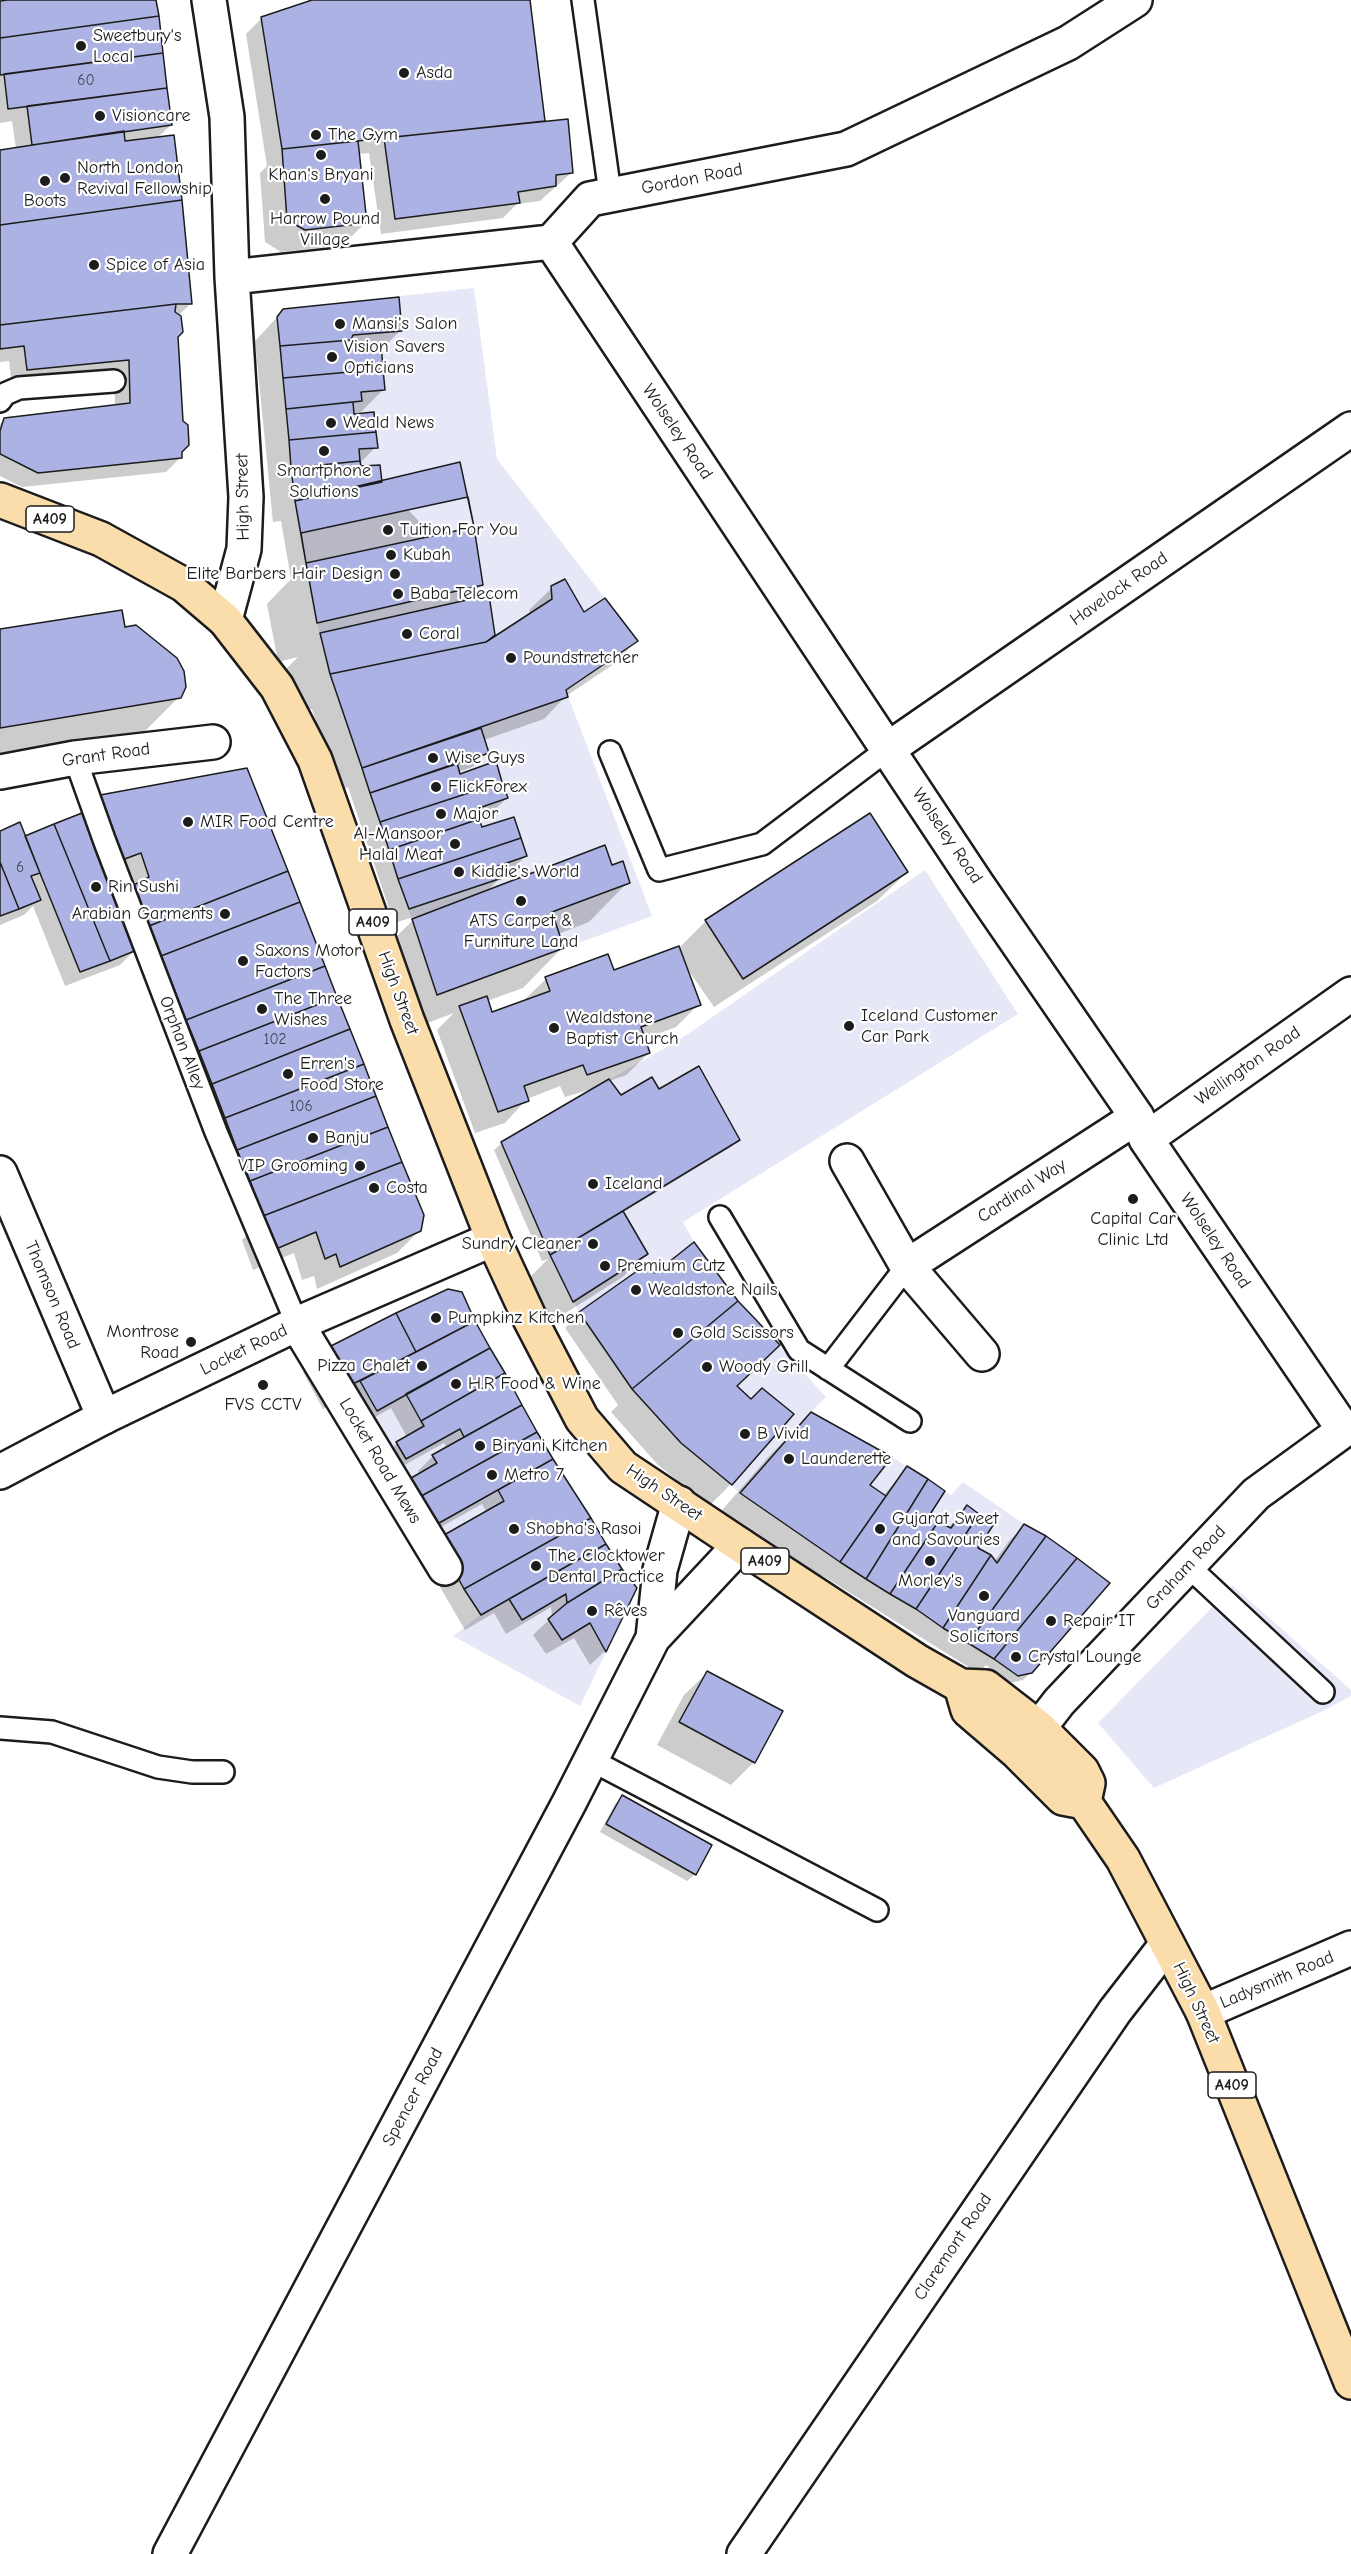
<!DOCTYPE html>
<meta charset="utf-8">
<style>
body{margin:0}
canvas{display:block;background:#fff}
</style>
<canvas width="1351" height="2554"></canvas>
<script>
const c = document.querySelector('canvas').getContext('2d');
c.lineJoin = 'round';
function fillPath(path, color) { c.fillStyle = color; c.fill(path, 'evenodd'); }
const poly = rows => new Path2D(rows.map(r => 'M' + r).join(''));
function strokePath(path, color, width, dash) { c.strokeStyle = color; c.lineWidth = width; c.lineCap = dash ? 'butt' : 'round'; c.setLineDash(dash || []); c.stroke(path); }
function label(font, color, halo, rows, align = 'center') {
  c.font = font + ' "Comic Neue",sans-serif'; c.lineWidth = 4.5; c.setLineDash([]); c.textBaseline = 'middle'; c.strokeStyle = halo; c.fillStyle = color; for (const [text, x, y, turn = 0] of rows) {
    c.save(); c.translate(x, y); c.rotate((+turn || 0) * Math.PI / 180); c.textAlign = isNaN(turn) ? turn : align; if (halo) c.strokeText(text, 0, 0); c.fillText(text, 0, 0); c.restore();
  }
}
fillPath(poly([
 [474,288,497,459,638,641,566,691,652,916,437,995,330,674,317,623,295,501,277,317,283,309],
 [925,870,1018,1014,683,1222,694,1242,738,1301,826,1397,811,1412,892,1457,951,1495,963,1482,1024,1524,1046,1536,1110,1583,1032,1673,1018,1676,994,1659,853,1571,740,1493,681,1443,632,1389,579,1312,550,1255,501,1142,682,1038],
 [448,1289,462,1292,475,1321,553,1459,609,1549,637,1588,580,1706,453,1636,480,1615,325,1349],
 [1233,1586,1351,1690,1351,1696,1327,1709,1154,1788,1098,1723]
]), '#e6e8f7');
fillPath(poly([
 [0,0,155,0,171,125,157,138,190,304,178,316,176,336,181,457,166,472,22,487,0,476,0,424,5,419,115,406,114,374,12,385,9,361,0,362,0,151,16,149,12,121,0,123],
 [317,0,528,0,543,123,571,173,540,201,517,204,503,218,381,234,369,153,358,154,366,222,343,245,281,252,265,242,260,173,267,166,246,34,261,19],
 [284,310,401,330,380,351,384,389,361,412,353,413,376,447,359,464,359,468,381,482,481,585,464,603,487,643,530,615,529,610,552,588,583,614,636,641,614,664,566,696,544,719,484,740,488,752,472,767,458,772,459,776,507,798,491,813,477,818,481,829,526,856,510,871,499,875,500,878,486,892,611,867,628,882,589,922,558,934,562,948,523,988,487,1001,491,1014,523,1001,546,979,613,972,680,947,706,921,907,872,877,901,714,1007,684,964,699,1004,676,1027,644,1039,649,1053,626,1075,609,1081,621,1097,658,1091,738,1139,731,1147,622,1213,646,1254,624,1276,550,1323,528,1279,548,1259,542,1261,494,1150,502,1143,599,1087,565,1097,560,1086,527,1099,505,1123,475,1133,437,1030,454,1013,398,1034,373,960,417,916,394,923,348,787,339,790,312,709,291,713,281,674,298,657,278,662,267,604,291,579,281,521,273,522,255,341],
 [124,628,179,697,139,737,0,761,0,631],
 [246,770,420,1230,397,1253,317,1289,314,1276,302,1280,294,1253,253,1270,242,1240,254,1228,137,948,120,965,65,986,33,906,24,915,0,925,0,832,24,838,82,815,100,796],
 [647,1266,736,1386,731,1484,709,1506,658,1465,611,1412,618,1405,565,1328,580,1313],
 [474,1322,552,1460,608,1550,635,1588,605,1651,590,1665,574,1638,546,1654,533,1635,552,1617,551,1607,506,1634,494,1613,465,1630,422,1556,487,1513,482,1504,416,1541,420,1475,418,1471,433,1456,447,1448,444,1443,390,1473,382,1458,397,1443,407,1437,391,1408,361,1425,346,1398,323,1409,303,1372,326,1350],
 [811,1414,868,1485,883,1496,907,1468,927,1516,948,1528,968,1507,976,1548,994,1562,1009,1541,1024,1526,1031,1672,1023,1680,1010,1683,986,1665,978,1673,823,1576,799,1601,702,1533,771,1454],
 [707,1673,754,1762,731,1785,657,1745,684,1695],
 [623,1797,695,1874,687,1881,600,1832,615,1804]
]), '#0003');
const building = poly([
 [7,0,156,0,159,16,0,38,0,1,7,0],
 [312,0,530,0,545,121,282,149,261,17,312,0],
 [159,16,163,53,0,75,0,38,159,16],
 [163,53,167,88,8,109,4,74,163,53],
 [167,88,172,125,32,145,27,106,167,88],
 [568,119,573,173,556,175,556,186,518,192,520,203,395,219,384,138,568,119],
 [124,131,125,141,174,135,182,200,0,225,0,150,124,131],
 [358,141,367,223,305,230,287,220,282,149,358,141],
 [182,200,192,304,176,304,0,325,0,225,182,200],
 [399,297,402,331,353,335,351,340,280,346,277,317,283,309,399,297],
 [176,304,175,312,181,316,183,332,178,337,183,421,188,425,189,445,182,452,182,458,38,473,0,454,0,431,4,418,130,403,129,360,27,370,24,346,0,349,0,325,176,304],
 [351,340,352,346,381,343,383,369,283,378,280,346,351,340],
 [383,369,385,390,361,392,362,401,286,409,283,378,383,369],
 [353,402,354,414,374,412,376,432,289,440,286,409,353,402],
 [376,432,378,448,359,449,360,461,291,468,289,440,376,432],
 [360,461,361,466,380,465,382,482,295,501,291,468,360,461],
 [460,462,474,527,306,563,295,501,460,462],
 [468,497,474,527,306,563,301,533,468,497],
 [474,527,483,585,317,623,306,563,474,527],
 [565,579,584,612,605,598,638,641,566,690,568,697,362,768,330,674,486,642,552,599,551,586,565,579],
 [489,595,495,635,486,642,330,674,320,633,489,595],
 [122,610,125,627,136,625,177,658,184,671,186,687,181,698,0,728,0,629,122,610],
 [481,728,489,753,370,793,362,768,481,728],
 [496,761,502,782,380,822,370,793,457,763,460,774,496,761],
 [247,768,288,871,149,926,132,886,149,877,141,853,122,860,100,795,247,768],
 [502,782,508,798,476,809,479,819,389,850,380,822,502,782],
 [82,813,137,950,110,961,54,824,82,813],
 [870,813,908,872,743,979,705,920,870,813],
 [514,817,521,838,398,879,389,850,479,819,482,827,514,817],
 [20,822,40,873,31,876,41,900,19,909,0,862,0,831,20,822],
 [54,824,110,961,80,972,25,836,54,824],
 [521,838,527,856,498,866,502,878,409,909,398,879,521,838],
 [605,845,612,865,623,861,630,883,552,912,564,948,437,995,412,919,605,845],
 [0,862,19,909,0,916,0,862],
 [288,871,300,902,161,956,149,926,288,871],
 [300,902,325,966,186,1020,161,956,300,902],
 [679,946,701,1005,641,1027,650,1053,587,1075,583,1065,524,1086,529,1101,498,1112,459,1006,487,996,492,1012,550,991,545,977,608,954,614,970,679,946],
 [325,966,337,997,199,1051,186,1020,325,966],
 [337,997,350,1029,212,1084,199,1051,337,997],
 [350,1029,364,1064,225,1118,212,1084,350,1029],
 [364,1064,376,1096,237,1150,225,1118,364,1064],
 [699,1066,740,1140,550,1255,501,1142,609,1079,621,1095,652,1077,659,1089,699,1066],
 [376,1096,388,1127,250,1181,237,1150,376,1096],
 [388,1127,402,1162,263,1216,250,1181,388,1127],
 [402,1162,424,1215,421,1231,340,1267,336,1254,325,1259,316,1232,276,1249,263,1216,402,1162],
 [623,1211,648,1254,573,1302,550,1255,623,1211],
 [694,1242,738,1301,632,1389,579,1312,647,1264,655,1273,694,1242],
 [448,1289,462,1292,475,1321,416,1352,396,1313,448,1289],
 [738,1301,780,1345,737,1386,751,1399,762,1388,794,1414,732,1485,681,1443,632,1389,738,1301],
 [396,1313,416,1352,345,1388,325,1349,396,1313],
 [475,1321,490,1348,377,1411,360,1381,475,1321],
 [490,1348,505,1373,421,1421,406,1394,490,1348],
 [505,1373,522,1405,464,1437,460,1429,406,1459,396,1442,424,1426,421,1421,505,1373],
 [522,1405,537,1432,416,1499,406,1481,437,1463,432,1455,522,1405],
 [811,1412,892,1457,870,1485,886,1496,840,1562,740,1493,811,1412],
 [537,1432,553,1459,432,1527,416,1499,537,1432],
 [553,1459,591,1518,464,1589,437,1539,504,1501,498,1490,553,1459],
 [907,1466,928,1479,866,1579,840,1562,907,1466],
 [928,1479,945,1491,929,1516,938,1522,890,1594,866,1579,928,1479],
 [967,1505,979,1514,916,1609,890,1594,938,1522,951,1528,967,1505],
 [979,1514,994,1524,978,1548,991,1555,943,1628,916,1609,979,1514],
 [591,1518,606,1544,481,1615,464,1589,591,1518],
 [1024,1524,1046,1536,968,1643,943,1628,991,1555,997,1563,1024,1524],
 [1046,1536,1077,1558,994,1659,968,1643,1046,1536],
 [606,1544,622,1569,567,1603,566,1594,522,1620,509,1599,606,1544],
 [1077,1558,1110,1583,1032,1673,1018,1676,994,1659,1077,1558],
 [622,1569,637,1588,606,1652,590,1623,562,1640,548,1619,567,1603,622,1569],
 [707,1671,783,1711,755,1763,679,1722,707,1671],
 [622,1795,712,1845,696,1875,606,1824,622,1795]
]);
fillPath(building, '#acb2e3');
strokePath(building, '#1c1c1c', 1.5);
const lane = poly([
 [583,0,609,186,593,197],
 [0,401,5,394,19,388,114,381],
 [610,752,659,870,762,844,888,749],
 [75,758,105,842,216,1132,297,1324],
 [720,1217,799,1350,910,1421],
 [828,1369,907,1266],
 [1188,1566,1323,1692],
 [0,1728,52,1732,158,1767,192,1772,223,1772],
 [591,1760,877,1910]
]);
const street = poly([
 [209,0,227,117,232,277,246,497,244,549,225,620],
 [551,242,977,884,1137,1117,1146,1139,1344,1430],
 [232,277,551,242,590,199,846,149,1068,43,1135,0],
 [888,749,1351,429],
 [0,772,75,758,213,742],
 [1146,1139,1351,994],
 [847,1161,907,1266,1137,1117],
 [0,1173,104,1417],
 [907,1266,982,1354],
 [297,1324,445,1568],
 [653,1638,660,1570,679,1503],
 [1039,1728,1059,1702,1256,1494,1344,1430,1351,1428],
 [1203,2012,1351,1948],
 [170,2554,569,1803,653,1638,740,1545],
 [744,2554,1115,2011,1167,1944]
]);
const secondary = poly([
 [0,1472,104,1417,297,1324,493,1239]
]);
const primary = poly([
 [0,500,101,539,184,585,225,620,277,687,315,760,407,1020,493,1239,530,1319,582,1419,623,1467,740,1545,917,1661,961,1686,986,1687,1039,1728,1082,1771,1088,1783,1084,1802],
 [961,1686,968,1710,1017,1752,1063,1798,1084,1802,1123,1859,1203,2012,1351,2382]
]);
strokePath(lane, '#1c1c1c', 26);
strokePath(street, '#1c1c1c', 38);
strokePath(secondary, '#1c1c1c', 38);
strokePath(primary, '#1c1c1c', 38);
strokePath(lane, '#fff', 21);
strokePath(street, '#fff', 33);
strokePath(secondary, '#fff', 33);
strokePath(primary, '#fbddab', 33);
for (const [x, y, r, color] of [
 [81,46,6,"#1c1c1c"],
 [404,73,6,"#1c1c1c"],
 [100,116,6,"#1c1c1c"],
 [316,135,6,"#1c1c1c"],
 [321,155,6,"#1c1c1c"],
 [65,178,6,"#1c1c1c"],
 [45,181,6,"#1c1c1c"],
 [325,199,6,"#1c1c1c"],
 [94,265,6,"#1c1c1c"],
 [340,324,6,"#1c1c1c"],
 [332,357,6,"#1c1c1c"],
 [331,423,6,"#1c1c1c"],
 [324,451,6,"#1c1c1c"],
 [388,530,6,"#1c1c1c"],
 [391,555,6,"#1c1c1c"],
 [395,574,6,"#1c1c1c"],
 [398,594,6,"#1c1c1c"],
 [407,634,6,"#1c1c1c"],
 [511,658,6,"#1c1c1c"],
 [433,758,6,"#1c1c1c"],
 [436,787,6,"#1c1c1c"],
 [441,814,6,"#1c1c1c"],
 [188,822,6,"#1c1c1c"],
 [455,844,6,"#1c1c1c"],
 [459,872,6,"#1c1c1c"],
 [96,887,6,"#1c1c1c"],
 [521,901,6,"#1c1c1c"],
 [225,914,6,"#1c1c1c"],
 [243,961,6,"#1c1c1c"],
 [262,1009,6,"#1c1c1c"],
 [849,1026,6,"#1c1c1c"],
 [554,1028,6,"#1c1c1c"],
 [288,1074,6,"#1c1c1c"],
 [313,1138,6,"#1c1c1c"],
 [360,1166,6,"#1c1c1c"],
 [593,1184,6,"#1c1c1c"],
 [374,1188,6,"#1c1c1c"],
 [1133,1199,6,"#1c1c1c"],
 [593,1244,6,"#1c1c1c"],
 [605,1266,6,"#1c1c1c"],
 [636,1290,6,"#1c1c1c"],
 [436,1318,6,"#1c1c1c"],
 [678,1333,6,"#1c1c1c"],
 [191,1342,6,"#1c1c1c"],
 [422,1366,6,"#1c1c1c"],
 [707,1367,6,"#1c1c1c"],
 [456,1384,6,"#1c1c1c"],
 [263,1385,6,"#1c1c1c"],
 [745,1434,6,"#1c1c1c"],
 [480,1446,6,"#1c1c1c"],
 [789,1459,6,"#1c1c1c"],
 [492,1475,6,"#1c1c1c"],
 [514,1529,6,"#1c1c1c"],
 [880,1529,6,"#1c1c1c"],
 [930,1561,6,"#1c1c1c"],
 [536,1566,6,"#1c1c1c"],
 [984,1596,6,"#1c1c1c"],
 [592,1611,6,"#1c1c1c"],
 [1051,1621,6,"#1c1c1c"],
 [1016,1657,6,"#1c1c1c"]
]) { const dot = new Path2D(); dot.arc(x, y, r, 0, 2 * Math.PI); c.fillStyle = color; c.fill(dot); strokePath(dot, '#fff', 2); }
label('15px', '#40424e', null, [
 ["60",86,81],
 ["6",20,868],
 ["102",275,1040],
 ["106",301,1107]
]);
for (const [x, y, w] of [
 [50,519,48],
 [373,922,48],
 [765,1561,48],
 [1232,2085,48]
]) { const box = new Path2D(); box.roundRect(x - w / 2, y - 13, w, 26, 4.5); c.fillStyle = '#fff'; c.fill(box); strokePath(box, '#1c1c1c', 1.5); }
label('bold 16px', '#1c1c1c', null, [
 ["A409",50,519],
 ["A409",373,922],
 ["A409",765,1561],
 ["A409",1232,2085]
]);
label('18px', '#1c1c1c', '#fff', [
 ["Sweetbury's",93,36],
 ["Local",93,57],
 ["Asda",416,73],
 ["Visioncare",112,116],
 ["The Gym",328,135],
 ["North London",77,168],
 ["Revival Fellowship",77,189],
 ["Khan's Bryani",321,175,"center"],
 ["Boots",45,201,"center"],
 ["Harrow Pound",325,219,"center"],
 ["Village",325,240,"center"],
 ["Spice of Asia",106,265],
 ["Mansi's Salon",352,324],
 ["Vision Savers",344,347],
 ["Opticians",344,368],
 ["Weald News",343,423],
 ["Smartphone",324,471,"center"],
 ["Solutions",324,492,"center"],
 ["Tuition For You",400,530],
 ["Kubah",403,555],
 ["Elite Barbers Hair Design",383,574,"right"],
 ["Baba Telecom",410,594],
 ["Coral",419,634],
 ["Poundstretcher",523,658],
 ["Wise Guys",445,758],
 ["FlickForex",448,787],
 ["Major",453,814],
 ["MIR Food Centre",200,822],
 ["Al-Mansoor",443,834,"right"],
 ["Halal Meat",443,855,"right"],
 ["Kiddie's World",471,872],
 ["Rin Sushi",108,887],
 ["Arabian Garments",213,914,"right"],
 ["ATS Carpet &",521,921,"center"],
 ["Furniture Land",521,942,"center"],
 ["Saxons Motor",255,951],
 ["Factors",255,972],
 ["The Three",274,999],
 ["Wishes",274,1020],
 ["Iceland Customer",861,1016],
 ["Car Park",861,1037],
 ["Wealdstone",566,1018],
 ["Baptist Church",566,1039],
 ["Erren's",300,1064],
 ["Food Store",300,1085],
 ["Banju",325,1138],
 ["VIP Grooming",348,1166,"right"],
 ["Iceland",605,1184],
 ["Costa",386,1188],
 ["Capital Car",1133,1219,"center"],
 ["Clinic Ltd",1133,1240,"center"],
 ["Sundry Cleaner",581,1244,"right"],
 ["Premium Cutz",617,1266],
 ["Wealdstone Nails",648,1290],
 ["Pumpkinz Kitchen",448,1318],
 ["Montrose",179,1332,"right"],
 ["Road",179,1353,"right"],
 ["Gold Scissors",690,1333],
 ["Pizza Chalet",410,1366,"right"],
 ["Woody Grill",719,1367],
 ["H.R Food & Wine",468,1384],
 ["FVS CCTV",263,1405,"center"],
 ["B Vivid",757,1434],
 ["Biryani Kitchen",492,1446],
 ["Launderette",801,1459],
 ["Metro 7",504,1475],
 ["Gujarat Sweet",892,1519],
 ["and Savouries",892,1540],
 ["Shobha's Rasoi",526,1529],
 ["The Clocktower",548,1556],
 ["Dental Practice",548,1577],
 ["Morley's",930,1581,"center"],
 ["Rêves",604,1611],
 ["Vanguard",984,1616,"center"],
 ["Solicitors",984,1637,"center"],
 ["Repair IT",1063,1621],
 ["Crystal Lounge",1028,1657]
], 'left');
label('18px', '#1c1c1c', '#fff', [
 ["Gordon Road",692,179,-11],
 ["Wolseley Road",677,432,56],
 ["High Street",243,497,-91],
 ["Havelock Road",1119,589,-35],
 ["Grant Road",106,755,-8],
 ["Wolseley Road",947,836,56],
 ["High Street",398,993,70],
 ["Orphan Alley",182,1043,69],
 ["Wellington Road",1248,1066,-35],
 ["Cardinal Way",1022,1191,-33],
 ["Wolseley Road",1215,1241,56],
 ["Thomson Road",52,1295,67],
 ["Locket Road",244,1350,-26],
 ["Locket Road Mews",380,1461,59],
 ["High Street",664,1493,34],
 ["Graham Road",1186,1568,-47],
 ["Ladysmith Road",1277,1980,-23],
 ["High Street",1196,2003,65],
 ["Spencer Road",413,2097,-62],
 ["Claremont Road",953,2247,-56]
]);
</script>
